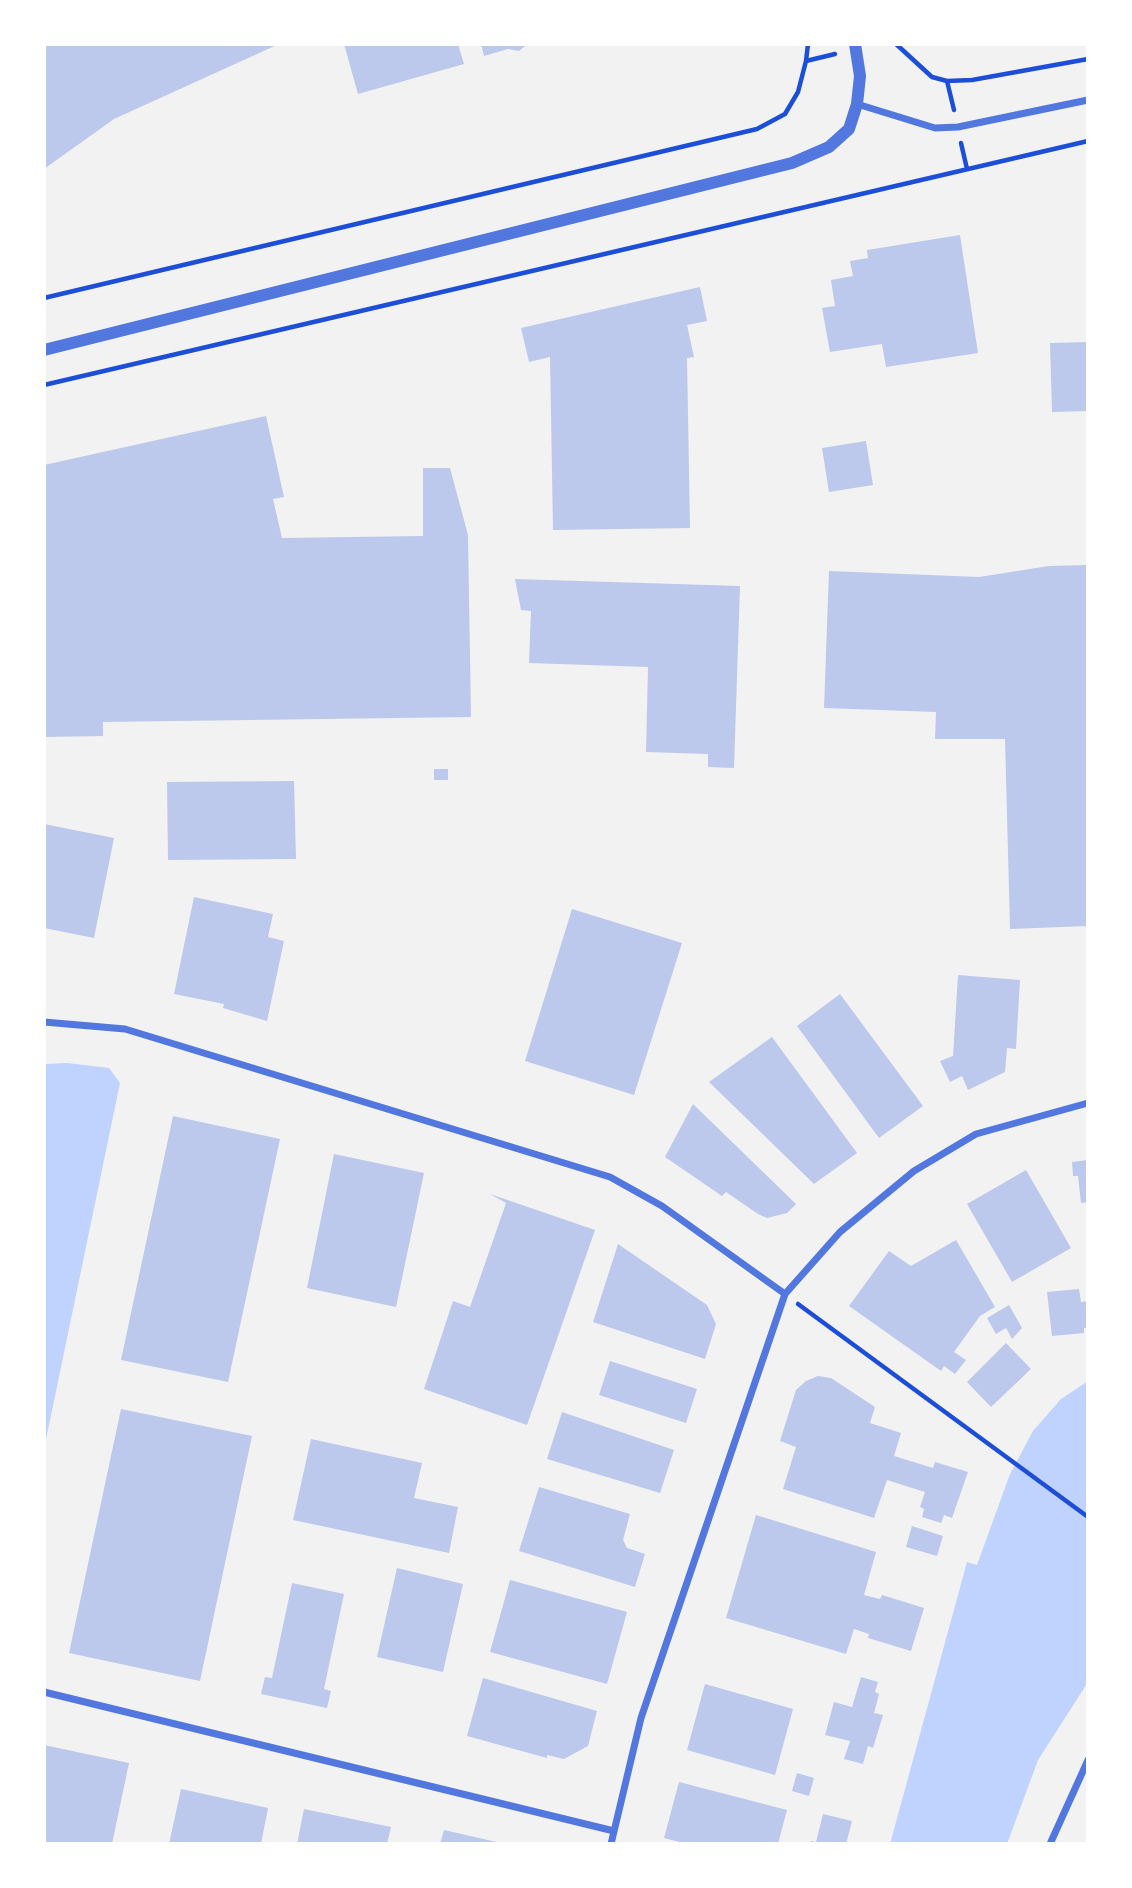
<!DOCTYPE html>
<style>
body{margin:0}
#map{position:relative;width:1132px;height:1888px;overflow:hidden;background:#f2f2f2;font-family:Inter,sans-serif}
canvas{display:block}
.frame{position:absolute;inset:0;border:46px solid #fff;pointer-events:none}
</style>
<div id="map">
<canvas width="1132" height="1888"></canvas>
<div class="frame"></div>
</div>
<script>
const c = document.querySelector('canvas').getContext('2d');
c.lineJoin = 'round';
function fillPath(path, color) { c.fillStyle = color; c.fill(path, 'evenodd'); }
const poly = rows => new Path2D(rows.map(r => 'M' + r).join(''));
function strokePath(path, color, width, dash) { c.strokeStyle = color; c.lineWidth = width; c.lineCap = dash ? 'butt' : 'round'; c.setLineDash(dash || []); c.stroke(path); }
fillPath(poly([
 [67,1063,109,1068,120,1083,44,1449,44,1064],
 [1088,1381,1088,1682,1038,1760,1007,1844,890,1844,967,1562,977,1565,1010,1474,1033,1431,1061,1399]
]), '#bfd3fe');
fillPath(poly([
 [44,44,279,44,114,119,44,169],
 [344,44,458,44,464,64,358,94],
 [481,44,528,44,519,51,508,49,484,56],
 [960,235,978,353,886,367,882,344,830,352,822,308,835,306,831,280,853,276,850,261,868,258,867,250],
 [700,287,707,321,687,325,694,357,687,358,690,528,553,530,550,357,529,362,521,328],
 [1088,342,1088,411,1052,412,1050,343],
 [266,416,284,497,273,499,282,538,423,536,423,468,450,468,468,535,471,717,103,722,103,736,44,737,44,465],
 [866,441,873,485,829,492,822,448],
 [1088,565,1088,926,1010,929,1005,739,935,739,936,712,824,708,829,571,979,577,1049,566],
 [515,579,740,586,734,768,708,767,708,754,646,752,648,667,529,663,531,611,521,610],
 [434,769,448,769,448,780,434,780],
 [294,781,296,859,168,860,167,782],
 [44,824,114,838,94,938,44,928],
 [194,897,273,914,268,937,284,941,267,1021,223,1008,224,1004,174,994],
 [572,909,682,943,634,1095,525,1061],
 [958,975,1020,980,1016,1049,1007,1048,1005,1072,968,1090,962,1076,950,1082,940,1061,953,1056],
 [840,994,923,1106,879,1138,797,1026],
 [772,1037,857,1153,814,1184,709,1082],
 [693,1104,796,1204,787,1213,767,1218,758,1214,726,1192,722,1196,665,1157],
 [173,1116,280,1139,228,1382,121,1360],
 [334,1154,424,1173,396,1307,307,1288],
 [1088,1160,1088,1202,1081,1203,1078,1176,1073,1176,1072,1162],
 [1026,1170,1071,1248,1012,1282,967,1204],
 [490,1194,595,1230,527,1425,424,1389,453,1301,470,1307,506,1203],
 [956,1240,995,1307,980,1316,954,1352,966,1360,955,1374,944,1366,941,1371,849,1306,889,1251,911,1266],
 [618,1244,707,1305,716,1324,705,1359,593,1322],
 [1079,1289,1081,1302,1088,1301,1088,1328,1084,1328,1084,1333,1052,1336,1047,1292],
 [1009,1305,1022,1328,1012,1339,1006,1328,996,1334,987,1318],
 [1006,1343,1031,1369,991,1407,967,1382],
 [610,1361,697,1389,686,1423,599,1395],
 [818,1376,831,1378,875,1407,870,1423,901,1433,894,1456,933,1468,935,1462,968,1472,952,1518,944,1515,941,1523,922,1517,924,1509,920,1507,925,1492,887,1480,874,1518,783,1489,796,1447,780,1441,796,1390,806,1381],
 [121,1409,252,1436,200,1681,69,1653],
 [562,1412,674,1450,660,1493,547,1459],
 [311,1439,422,1463,414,1498,458,1507,449,1553,293,1520],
 [539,1487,630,1514,623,1540,627,1548,645,1554,635,1587,519,1551],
 [756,1515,876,1552,864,1595,880,1599,882,1595,924,1608,911,1651,868,1638,869,1634,854,1629,846,1654,726,1618],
 [912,1526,943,1536,937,1556,906,1547],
 [397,1568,463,1584,443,1672,377,1657],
 [510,1580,627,1612,607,1684,490,1652],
 [292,1583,344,1594,324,1689,331,1691,327,1708,261,1694,265,1677,272,1678],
 [861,1677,878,1682,875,1692,879,1694,874,1713,883,1715,873,1748,868,1746,863,1764,844,1759,850,1741,825,1735,834,1702,852,1707],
 [483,1678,597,1711,588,1746,564,1759,547,1755,547,1758,467,1736],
 [705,1684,793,1709,775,1775,687,1750],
 [44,1745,129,1763,112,1844,44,1844],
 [797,1773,814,1778,809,1796,792,1791],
 [679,1782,787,1810,778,1844,687,1844,664,1838],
 [181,1789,268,1808,261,1844,169,1844],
 [304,1809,391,1827,387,1844,297,1844],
 [823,1814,852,1821,846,1844,811,1844,811,1841,816,1842],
 [444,1830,501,1843,501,1844,440,1844]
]), '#bdc9ec');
strokePath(poly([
 [896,44,932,77,947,81,972,80,1088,59],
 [806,61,808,44],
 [947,81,954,110],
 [961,143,967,169],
 [44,298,757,129,785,114,798,92,806,61,835,54],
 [44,385,1088,141],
 [798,1304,1088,1517]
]), '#1d4ed8', 4.5);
strokePath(poly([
 [857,104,935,128,958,127,1088,100],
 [44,1022,125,1029,610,1177,662,1206,785,1294],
 [44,1692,614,1831],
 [611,1844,641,1718,785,1294,840,1232,914,1171,976,1134,1088,1103],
 [1050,1844,1088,1760]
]), '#5277de', 7);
strokePath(poly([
 [44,350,792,163,829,147,849,129,857,104,860,76,855,44]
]), '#5277de', 12);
</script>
